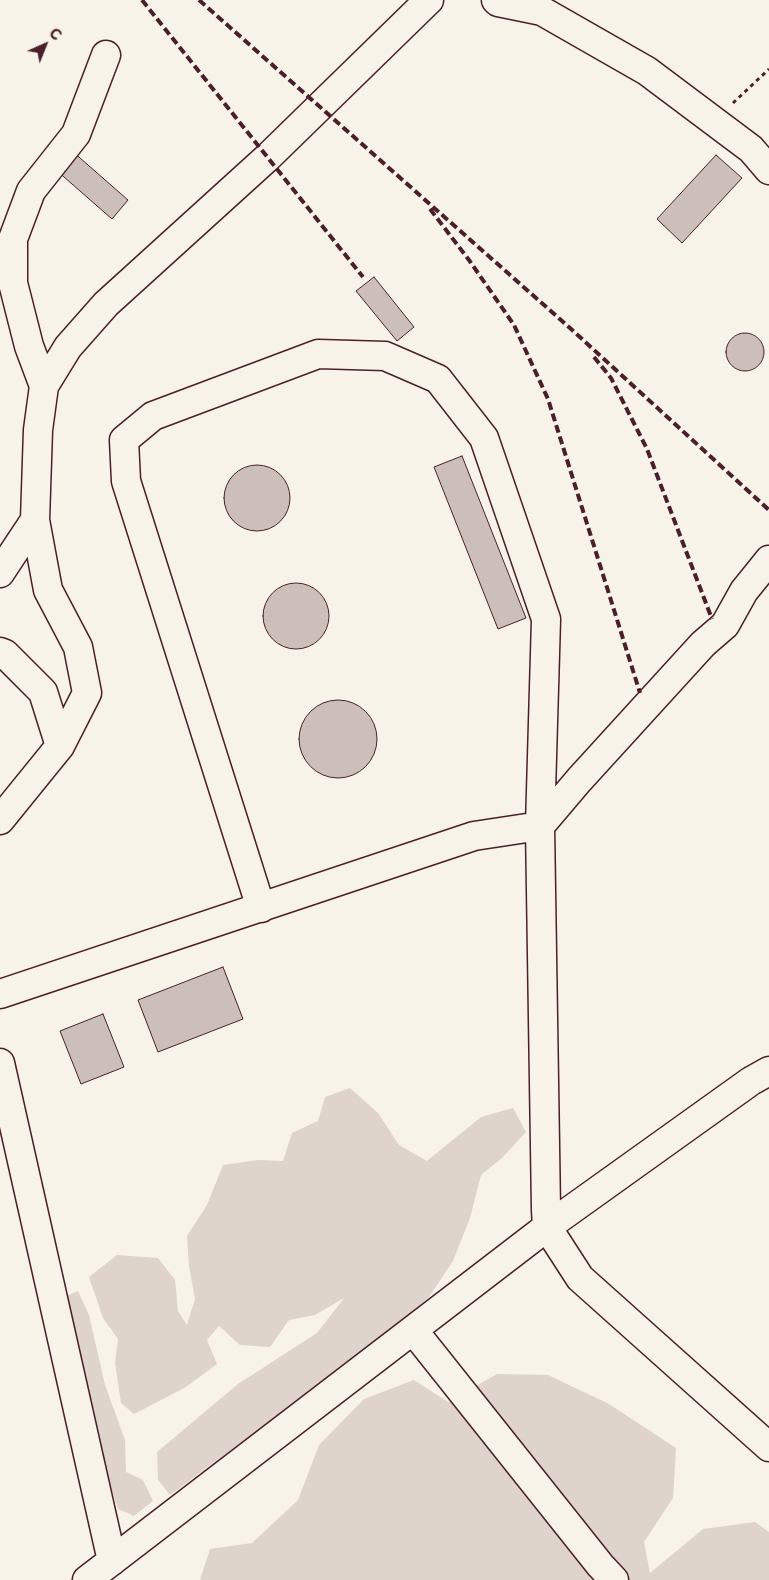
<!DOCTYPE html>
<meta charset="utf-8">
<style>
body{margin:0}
#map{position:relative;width:769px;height:1580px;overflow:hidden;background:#f7f3e8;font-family:"Playpen Sans",sans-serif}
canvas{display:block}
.north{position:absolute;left:20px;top:20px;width:50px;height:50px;-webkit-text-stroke:4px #f7f3e8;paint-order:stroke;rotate:44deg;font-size:14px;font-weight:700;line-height:20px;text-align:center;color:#4a1f2b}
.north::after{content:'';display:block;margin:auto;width:18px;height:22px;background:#4a1f2b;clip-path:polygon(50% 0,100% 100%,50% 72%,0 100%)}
</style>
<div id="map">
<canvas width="769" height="1580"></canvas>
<div class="north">С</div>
</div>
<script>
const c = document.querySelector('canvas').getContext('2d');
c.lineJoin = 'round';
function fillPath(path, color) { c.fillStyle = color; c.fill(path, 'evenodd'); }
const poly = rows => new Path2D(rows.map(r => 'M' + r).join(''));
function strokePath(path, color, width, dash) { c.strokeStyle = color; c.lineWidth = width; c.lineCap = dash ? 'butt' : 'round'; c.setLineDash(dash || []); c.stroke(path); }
fillPath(poly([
 [350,1088,378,1113,399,1145,427,1161,481,1117,513,1108,526,1132,502,1158,481,1175,470,1218,453,1261,429,1297,405,1318,281,1413,170,1495,158,1480,157,1452,238,1384,317,1333,344,1298,315,1315,289,1320,270,1347,240,1345,219,1326,207,1340,217,1364,186,1387,134,1414,121,1403,115,1363,118,1339,103,1318,89,1277,117,1255,158,1258,175,1280,178,1311,187,1325,195,1299,189,1266,187,1236,207,1205,223,1165,258,1160,283,1161,292,1133,318,1121,325,1097],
 [78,1291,89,1315,105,1385,125,1440,126,1472,143,1480,153,1501,134,1516,118,1509,95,1436,61,1298],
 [497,1374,548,1375,609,1404,676,1448,673,1498,644,1542,650,1573,703,1529,755,1522,769,1532,769,1580,200,1580,210,1549,252,1543,298,1500,319,1445,364,1399,414,1380,448,1402]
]), '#ded4cc');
const building = poly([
 [72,151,128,200,112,219,56,170,72,151],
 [716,155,742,178,682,243,657,219,716,155],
 [374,277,414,327,397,341,356,291,374,277],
 '726 352a19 19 0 1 1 38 0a19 19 0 1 1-38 0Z',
 [462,456,526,618,498,629,434,467,462,456],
 '224 498a33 33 0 1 1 66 0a33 33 0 1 1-66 0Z',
 '263 616a33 33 0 1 1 66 0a33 33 0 1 1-66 0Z',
 '299 739a39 39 0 1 1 78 0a39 39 0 1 1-78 0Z',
 [223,967,243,1019,158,1052,138,1000,223,967],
 [103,1014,124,1067,81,1084,60,1031,103,1014]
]);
fillPath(building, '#ccbfb9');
strokePath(building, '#4a1f2b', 1);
const minor = poly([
 [496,0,498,2,542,11,647,71,751,149,769,170],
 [44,386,29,346,13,283,13,239,31,191,76,134,106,55],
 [0,573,35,520],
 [0,652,5,654,43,692,60,746],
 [0,820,60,746,87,693,78,647,48,590,35,520,38,430,44,386,68,347,106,304,268,157,429,0],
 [261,908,126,481,124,440,153,416,318,354,385,356,438,379,484,438,546,619,540,826,546,1210,547,1227,580,1278,769,1447],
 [0,994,474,836,540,826,579,780,703,644,725,625,744,591,769,560],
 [0,1063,112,1561],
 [413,1330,600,1565,614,1580],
 [87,1580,547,1227,751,1081,769,1071]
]);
strokePath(minor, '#4a1f2b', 31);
strokePath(poly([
 [733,103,769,69]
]), '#4a1f2b', 3, [4, 4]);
strokePath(minor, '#f7f3e8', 28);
strokePath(poly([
 [142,0,363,277],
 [199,0,570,328,769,510],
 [430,209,469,260,514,325,548,399,640,693],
 [594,357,611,378,647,449,712,619]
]), '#4a1f2b', 4, [8, 4]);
</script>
